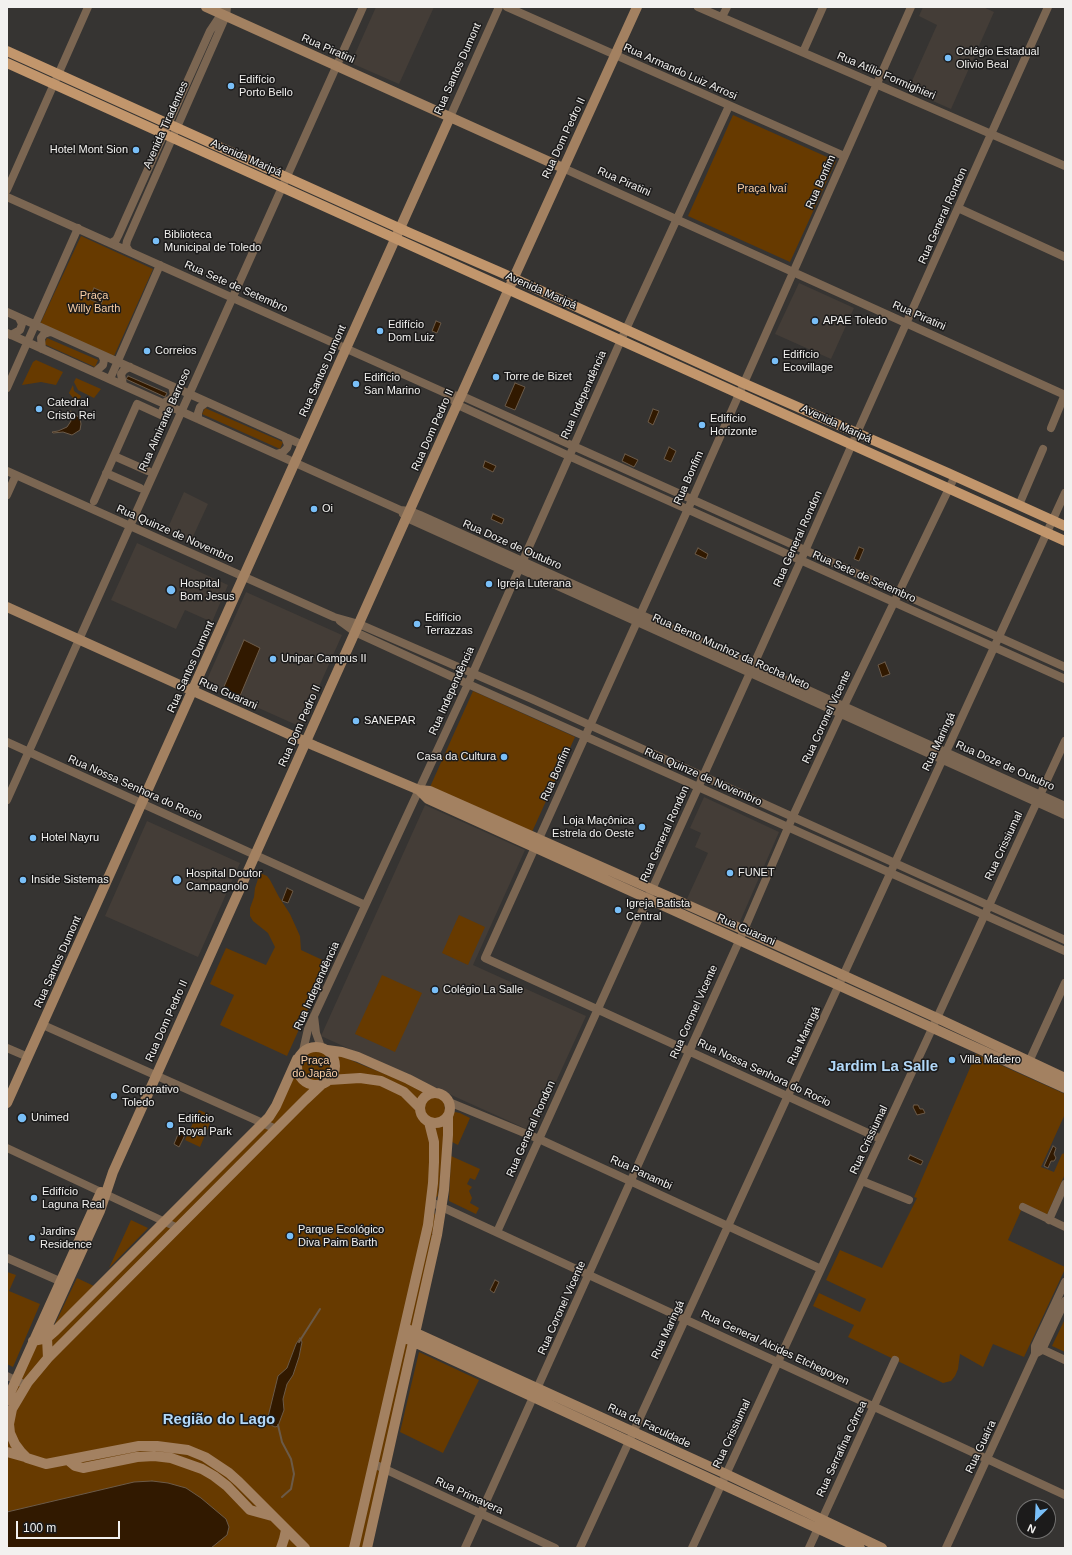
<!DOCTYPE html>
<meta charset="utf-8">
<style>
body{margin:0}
#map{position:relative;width:1072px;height:1555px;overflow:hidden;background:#363432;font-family:Arial,sans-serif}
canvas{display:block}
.frame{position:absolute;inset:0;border:8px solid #f2f1ef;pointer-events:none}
.north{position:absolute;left:1016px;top:1499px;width:40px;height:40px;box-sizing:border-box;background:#1c1b1b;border:1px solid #727170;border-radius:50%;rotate:204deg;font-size:11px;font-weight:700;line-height:16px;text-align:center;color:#f2f1ef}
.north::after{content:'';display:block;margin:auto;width:14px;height:18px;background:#79bff8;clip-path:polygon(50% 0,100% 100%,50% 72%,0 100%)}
.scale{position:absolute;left:16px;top:1521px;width:104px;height:18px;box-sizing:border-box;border:2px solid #f2f1ef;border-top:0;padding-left:5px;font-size:12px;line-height:14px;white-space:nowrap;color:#f2f1ef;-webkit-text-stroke:3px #1c1b1b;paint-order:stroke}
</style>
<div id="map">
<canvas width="1072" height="1555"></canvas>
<div class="frame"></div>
<div class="north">N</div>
<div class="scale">100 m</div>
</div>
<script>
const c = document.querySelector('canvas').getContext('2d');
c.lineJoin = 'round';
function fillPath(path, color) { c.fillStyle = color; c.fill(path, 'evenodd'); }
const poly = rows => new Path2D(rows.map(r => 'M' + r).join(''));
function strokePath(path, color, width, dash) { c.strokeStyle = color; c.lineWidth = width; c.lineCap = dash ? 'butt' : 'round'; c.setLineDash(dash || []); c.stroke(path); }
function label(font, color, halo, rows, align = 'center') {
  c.font = font + ' Arial,sans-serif'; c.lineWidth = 3; c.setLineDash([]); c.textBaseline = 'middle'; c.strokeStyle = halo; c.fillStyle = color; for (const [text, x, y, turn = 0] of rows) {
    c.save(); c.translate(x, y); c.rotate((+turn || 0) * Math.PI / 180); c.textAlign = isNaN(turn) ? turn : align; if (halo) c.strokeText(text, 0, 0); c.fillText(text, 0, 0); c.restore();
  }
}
fillPath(poly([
 [376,7,434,7,399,84,351,63],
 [923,7,983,7,994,12,951,109,908,90,937,25,919,16],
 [799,283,854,308,831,359,775,334],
 [184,492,208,504,190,543,166,532],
 [137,543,228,585,212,622,185,610,176,629,111,600],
 [246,592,342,635,301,727,205,684],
 [704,797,779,832,738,926,685,903,708,853,695,847,701,833,690,828],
 [425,805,525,850,473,965,586,1016,533,1132,321,1036],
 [147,821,240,863,198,957,105,916]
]), '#443d37');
fillPath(poly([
 [733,115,836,161,790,262,688,216],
 [81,236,153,269,114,356,40,324],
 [47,338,98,360,95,367,44,344],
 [36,360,63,372,56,385,41,382,22,385,33,362],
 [76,378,101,389,94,398,78,390,74,382],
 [73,385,74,391,81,396,78,404,69,393],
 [205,408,283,442,280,449,202,414],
 [473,691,575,737,532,832,430,787],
 [260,873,267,876,270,880,279,897,290,914,300,936,301,950,329,963,287,1056,220,1025,234,995,210,984,226,948,266,965,275,947,268,933,253,921,250,916,250,908,254,897,255,888],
 [459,915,485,927,468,965,442,953],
 [382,975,422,993,395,1052,355,1034],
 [316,1050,325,1053,332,1052,367,1067,444,1096,446,1126,438,1196,435,1198,434,1213,436,1216,367,1548,7,1548,7,1413,34,1346,56,1324,55,1324,77,1278,96,1287,270,1122,301,1055],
 [976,1054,1065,1094,1065,1114,1041,1167,1054,1172,1062,1154,1065,1153,1065,1174,1047,1215,1024,1204,1008,1240,1065,1267,1065,1269,1024,1357,993,1344,983,1367,960,1354,958,1369,955,1376,951,1381,943,1383,848,1337,854,1325,813,1306,819,1293,860,1312,866,1299,826,1280,840,1250,882,1268,917,1198,914,1197],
 [199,1110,213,1116,200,1147,185,1140],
 [455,1112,460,1113,470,1118,458,1145,450,1141,451,1116],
 [451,1156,480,1169,475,1180,470,1178,467,1184,472,1187,469,1191,472,1198,470,1203,479,1208,476,1214,449,1201],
 [131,1220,148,1228,109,1268,121,1242],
 [7,1272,16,1275,9,1291,40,1304,13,1367,7,1364],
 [1065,1319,1065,1352,1052,1346],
 [419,1352,479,1380,443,1453,400,1432]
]), '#673a00');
const water = poly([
 [94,288,106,293,101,304,89,299,94,288],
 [436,321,441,323,437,333,432,331,436,321],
 [128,376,167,393,165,397,126,379,128,376],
 [515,383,525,387,515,410,505,406,515,383],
 [653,409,659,411,653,425,648,422,653,409],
 [70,411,80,418,81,424,80,430,72,435,63,432,53,433,52,432,58,431,67,427,71,421,70,411],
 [669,447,676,451,671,462,664,459,669,447],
 [625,454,638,460,634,467,622,461,625,454],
 [485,461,496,466,493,472,483,467,485,461],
 [493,514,504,519,502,524,491,519,493,514],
 [859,547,864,549,859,561,854,559,859,547],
 [698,548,708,554,706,559,695,554,698,548],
 [244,640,260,648,240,696,223,689,244,640],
 [885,662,890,674,882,677,878,665,885,662],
 [287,888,293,891,288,903,282,901,287,888],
 [914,1105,918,1105,920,1109,923,1109,925,1113,917,1115,913,1107,914,1105],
 [179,1132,185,1135,179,1147,174,1144,179,1132],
 [1053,1146,1056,1148,1054,1154,1056,1158,1054,1161,1051,1161,1048,1168,1044,1166,1053,1146],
 [910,1155,923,1161,921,1165,908,1159,910,1155],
 [495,1280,499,1282,494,1293,490,1290,495,1280],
 [300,1338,302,1342,299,1357,293,1375,287,1384,283,1399,284,1410,278,1426,275,1427,269,1424,268,1417,278,1376,287,1368,296,1344,300,1338],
 [152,1481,168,1483,186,1488,201,1498,226,1519,229,1527,227,1535,211,1548,7,1548,7,1512,134,1482,152,1481]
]);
fillPath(water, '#311900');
strokePath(water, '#6b5a48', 1);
strokePath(poly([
 [299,1342,320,1309],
 [278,1425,282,1442,291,1459,294,1474,291,1489,282,1497]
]), '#6b5a48', 2);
strokePath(poly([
 [507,7,844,156],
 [698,7,1065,166],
 [722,17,727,7],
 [803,52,823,7],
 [450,117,499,7],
 [563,168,1065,395],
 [7,190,88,7],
 [7,197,450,395,462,396,1065,667],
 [958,208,1065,257],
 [111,243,116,240,118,236,210,31,224,10],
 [129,251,126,246,127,241,218,34,226,16,227,7],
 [7,312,303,445],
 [7,333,400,510,410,511,420,515,1065,806],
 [11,335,20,330,22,324,19,318],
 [42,349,41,338,44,334,50,332],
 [95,372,103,365,104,360,102,355],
 [110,379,160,265],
 [123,385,121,374,124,370,130,367],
 [7,388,78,228],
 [453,400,458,405,569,456,1065,679],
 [163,403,171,399,174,395,172,386],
 [198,419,198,413,200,407,207,402],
 [1051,428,1065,394],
 [276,454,283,452,287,448,288,445,285,437],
 [114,456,148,471],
 [7,471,334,617,359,624,532,699,1065,940],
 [106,473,140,488],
 [7,495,16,475],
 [94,501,137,404,161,415,163,409],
 [1019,505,1043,449],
 [403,514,407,518,1065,815],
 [340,621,355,632,468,684,1065,951],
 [7,742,365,905],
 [7,800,363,7],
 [314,1016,316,1033,321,1047],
 [43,1025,276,1129],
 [7,1048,28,1057],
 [303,1051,308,1029,314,1016,468,684,621,340,729,106],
 [1027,1066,1065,983],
 [449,1102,539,1139,821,1269],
 [881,1139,485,958,692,500,911,7],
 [7,1148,178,1228],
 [862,1181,909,1200],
 [431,1202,1065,1495],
 [1023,1207,1065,1227],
 [1049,1220,1065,1184],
 [497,1232,801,560,857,433,1048,7],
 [7,1258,64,1283],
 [1037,1347,1065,1360],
 [1035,1354,1042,1350,1065,1301],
 [7,1376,26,1385],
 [374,1464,555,1548],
 [465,1548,744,930,793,816,844,706,955,476],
 [580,1548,1065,493],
 [692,1548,1065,741],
 [809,1548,895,1360],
 [946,1548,1035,1354,1035,1346,1065,1282]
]), '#7b6652', 8);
strokePath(poly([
 [206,7,563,168],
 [7,607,315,746,419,790,430,791,744,930,937,1018,1065,1078],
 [419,790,428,799,1065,1088],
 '297 1066a19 19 0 1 1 38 0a19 19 0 1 1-38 0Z',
 [327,1050,342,1052,358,1057,408,1079,435,1093],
 [329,1080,360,1078,381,1081,404,1092,420,1108],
 '420 1108a15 15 0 1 1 30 0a15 15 0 1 1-30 0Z',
 [7,1103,450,117],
 [405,1328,726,1474,882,1548],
 [403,1337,860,1548],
 [33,1341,47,1338,55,1331,269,1117,276,1106,297,1059],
 [48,1358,47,1338,49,1323,100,1211,113,1172,516,273,637,7],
 [7,1400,101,1192],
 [7,1452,25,1457],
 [69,1461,75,1466,83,1468,137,1457,154,1456,171,1458,202,1469,214,1476,227,1486,250,1510,272,1516],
 [281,1548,284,1539,286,1530],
 [305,1548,239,1482,229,1473,205,1457,188,1450,157,1446,139,1446,46,1464,27,1458,21,1452,15,1444,10,1433,9,1424,12,1409,28,1382,48,1358,305,1100,322,1084],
 [354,1548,428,1225,433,1183,434,1162,434,1142,429,1122],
 [367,1548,437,1235,444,1190,448,1135,448,1117]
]), '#a38161', 10);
strokePath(poly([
 [7,51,410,233,502,273,743,383,948,473,1065,526],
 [7,63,1065,541]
]), '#c2966c', 10);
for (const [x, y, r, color] of [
 [948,58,4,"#79bff8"],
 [231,86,4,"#79bff8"],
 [136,150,4,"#79bff8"],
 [156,241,4,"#79bff8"],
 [815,321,4,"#79bff8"],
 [380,331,4,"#79bff8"],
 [147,351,4,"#79bff8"],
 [775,361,4,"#79bff8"],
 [496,377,4,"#79bff8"],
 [356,384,4,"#79bff8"],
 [39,409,4,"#79bff8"],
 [702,425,4,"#79bff8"],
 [314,509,4,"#79bff8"],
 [489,584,4,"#79bff8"],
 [171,590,5,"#79bff8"],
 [417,624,4,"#79bff8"],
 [273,659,4,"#79bff8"],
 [356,721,4,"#79bff8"],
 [504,757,4,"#79bff8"],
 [642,827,4,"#79bff8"],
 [33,838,4,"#79bff8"],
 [730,873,4,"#79bff8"],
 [23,880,4,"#79bff8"],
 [177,880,5,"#79bff8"],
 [618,910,4,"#79bff8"],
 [435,990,4,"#79bff8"],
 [952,1060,4,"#79bff8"],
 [114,1096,4,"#79bff8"],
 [22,1118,5,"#79bff8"],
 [170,1125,4,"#79bff8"],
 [34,1198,4,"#79bff8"],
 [290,1236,4,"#79bff8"],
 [32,1238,4,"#79bff8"]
]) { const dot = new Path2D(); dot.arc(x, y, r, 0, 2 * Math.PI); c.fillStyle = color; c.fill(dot); strokePath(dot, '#1c1b1b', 1.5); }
label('11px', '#f2f1ef', '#1c1b1b', [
 ["Rua Piratini",328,49,24],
 ["Rua Santos Dumont",458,69,-66],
 ["Rua Armando Luiz Arrosi",680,72,24],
 ["Rua Atílio Formighieri",886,76,23],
 ["Avenida Tiradentes",166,125,-66],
 ["Rua Dom Pedro II",564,138,-65],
 ["Avenida Maripá",246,158,24],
 ["Rua Piratini",624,182,24],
 ["Rua Bonfim",821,182,-66],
 ["Rua General Rondon",943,216,-66],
 ["Rua Sete de Setembro",236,287,24],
 ["Avenida Maripá",541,291,24],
 ["Rua Piratini",919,316,24],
 ["Rua Santos Dumont",323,371,-66],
 ["Rua Independência",584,395,-66],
 ["Rua Almirante Barroso",165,420,-66],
 ["Avenida Maripá",836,424,25],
 ["Rua Dom Pedro II",433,430,-66],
 ["Rua Bonfim",689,478,-66],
 ["Rua Quinze de Novembro",175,534,24],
 ["Rua General Rondon",798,539,-66],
 ["Rua Doze de Outubro",512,545,24],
 ["Rua Sete de Setembro",864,577,24],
 ["Rua Bento Munhoz da Rocha Neto",731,652,24],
 ["Rua Santos Dumont",191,667,-66],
 ["Rua Independência",452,691,-66],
 ["Rua Guarani",228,694,24],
 ["Rua Coronel Vicente",827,717,-65],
 ["Rua Dom Pedro II",300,726,-66],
 ["Rua Maringá",939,742,-65],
 ["Rua Doze de Outubro",1005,766,24],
 ["Rua Bonfim",556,774,-66],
 ["Rua Quinze de Novembro",703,777,24],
 ["Rua Nossa Senhora do Rocio",135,788,24],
 ["Rua General Rondon",665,834,-66],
 ["Rua Crissiumal",1004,846,-65],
 ["Rua Guarani",746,930,24],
 ["Rua Santos Dumont",58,962,-66],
 ["Rua Independência",317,986,-66],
 ["Rua Coronel Vicente",694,1012,-66],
 ["Rua Dom Pedro II",167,1021,-66],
 ["Rua Maringá",804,1036,-65],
 ["Rua Nossa Senhora do Rocio",764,1073,25],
 ["Rua General Rondon",531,1129,-66],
 ["Rua Crissiumal",869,1140,-65],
 ["Rua Panambi",641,1173,25],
 ["Rua Coronel Vicente",562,1308,-66],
 ["Rua Maringá",668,1330,-65],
 ["Rua General Alcides Etchegoyen",775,1348,25],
 ["Rua da Faculdade",649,1426,25],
 ["Rua Crissiumal",732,1434,-65],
 ["Rua Guaíra",981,1447,-65],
 ["Rua Serrafina Côrrea",842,1449,-65],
 ["Rua Primavera",469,1496,25]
]);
label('11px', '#f2f1ef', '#1c1b1b', [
 ["Colégio Estadual",956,52],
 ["Olivio Beal",956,65],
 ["Edifício",239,80],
 ["Porto Bello",239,93],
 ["Hotel Mont Sion",128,150,"right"],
 ["Biblioteca",164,235],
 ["Municipal de Toledo",164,248],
 ["APAE Toledo",823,321],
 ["Edifício",388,325],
 ["Dom Luiz",388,338],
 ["Correios",155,351],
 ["Edifício",783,355],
 ["Ecovillage",783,368],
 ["Torre de Bizet",504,377],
 ["Edifício",364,378],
 ["San Marino",364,391],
 ["Catedral",47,403],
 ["Cristo Rei",47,416],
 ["Edifício",710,419],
 ["Horizonte",710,432],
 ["Oi",322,509],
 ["Hospital",180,584],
 ["Bom Jesus",180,597],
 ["Igreja Luterana",497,584],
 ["Edifício",425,618],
 ["Terrazzas",425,631],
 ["Unipar Campus II",281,659],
 ["SANEPAR",364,721],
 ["Casa da Cultura",496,757,"right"],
 ["Loja Maçônica",634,821,"right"],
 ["Estrela do Oeste",634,834,"right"],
 ["Hotel Nayru",41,838],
 ["FUNET",738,873],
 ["Hospital Doutor",186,874],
 ["Campagnolo",186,887],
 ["Inside Sistemas",31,880],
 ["Igreja Batista",626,904],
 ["Central",626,917],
 ["Colégio La Salle",443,990],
 ["Villa Madero",960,1060],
 ["Corporativo",122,1090],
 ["Toledo",122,1103],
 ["Unimed",31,1118],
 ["Edifício",178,1119],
 ["Royal Park",178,1132],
 ["Edifício",42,1192],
 ["Laguna Real",42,1205],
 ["Parque Ecológico",298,1230],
 ["Diva Paim Barth",298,1243],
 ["Jardins",40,1232],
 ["Residence",40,1245]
], 'left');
label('11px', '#f9cea5', '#1c1b1b', [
 ["Praça Ivaí",762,189],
 ["Praça",94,296],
 ["Willy Barth",94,309],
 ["Praça",315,1061],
 ["do Japão",315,1074]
]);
label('bold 15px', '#b2d8f8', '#1c1b1b', [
 ["Jardim La Salle",883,1067],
 ["Região do Lago",219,1420]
]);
</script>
